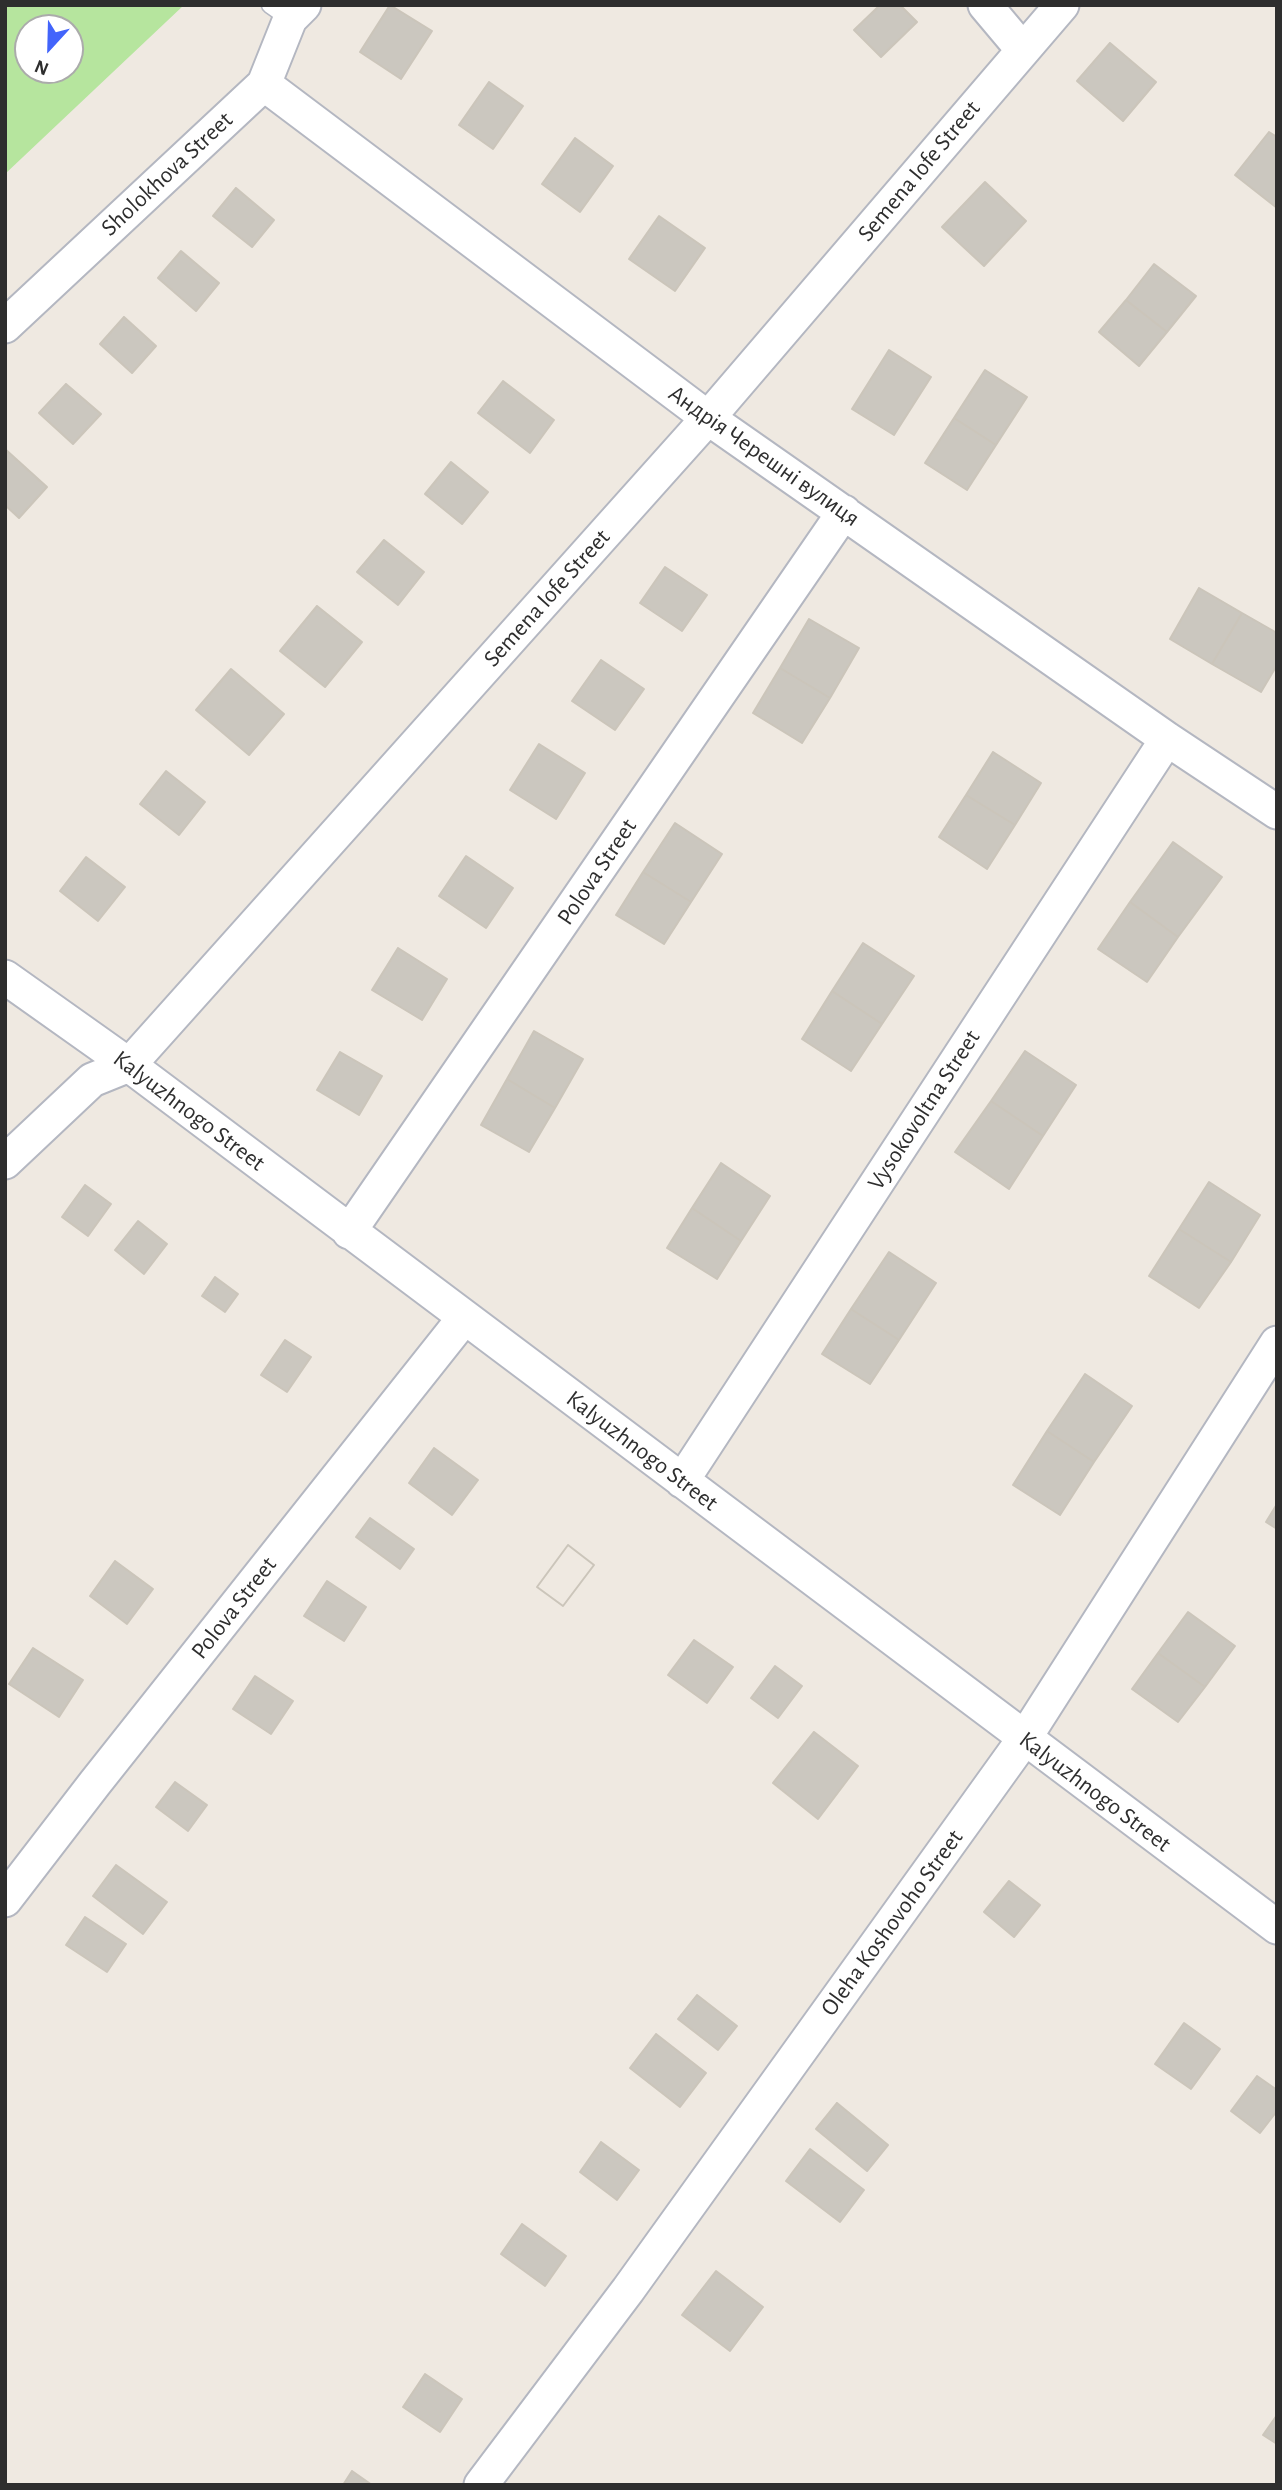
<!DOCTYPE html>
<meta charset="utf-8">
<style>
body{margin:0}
#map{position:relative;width:1282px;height:2490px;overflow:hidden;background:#efe9e1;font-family:"Alegreya Sans",sans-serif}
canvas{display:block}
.frame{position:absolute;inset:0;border:7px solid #2e2e2e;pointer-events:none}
.north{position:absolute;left:14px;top:14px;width:70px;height:70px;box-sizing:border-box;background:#fff;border:2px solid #ababab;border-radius:50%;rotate:202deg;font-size:19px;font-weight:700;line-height:28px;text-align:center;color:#2e2e2e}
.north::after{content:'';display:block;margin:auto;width:24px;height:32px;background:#4264fb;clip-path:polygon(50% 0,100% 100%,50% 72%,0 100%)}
</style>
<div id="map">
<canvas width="1282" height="2490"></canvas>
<div class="frame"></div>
<div class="north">N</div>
</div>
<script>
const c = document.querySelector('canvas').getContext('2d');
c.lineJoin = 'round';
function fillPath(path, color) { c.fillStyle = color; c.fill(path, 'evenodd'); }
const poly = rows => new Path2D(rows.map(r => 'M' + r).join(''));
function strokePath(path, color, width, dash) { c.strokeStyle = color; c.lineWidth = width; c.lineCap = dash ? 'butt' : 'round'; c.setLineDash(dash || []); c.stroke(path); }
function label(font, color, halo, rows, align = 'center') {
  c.font = font + ' "Alegreya Sans",sans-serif'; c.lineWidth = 6; c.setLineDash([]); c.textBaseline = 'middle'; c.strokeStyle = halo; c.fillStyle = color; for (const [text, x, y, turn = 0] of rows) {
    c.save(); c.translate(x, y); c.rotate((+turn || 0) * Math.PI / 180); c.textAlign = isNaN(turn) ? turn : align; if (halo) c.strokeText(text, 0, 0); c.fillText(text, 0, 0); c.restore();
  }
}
fillPath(poly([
 [5,5,184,5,5,174],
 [28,28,70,28,70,70,28,70]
]), '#b6e59e');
const building = poly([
 [390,5,432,31,401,79,360,52,390,5],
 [880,5,900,5,917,22,881,57,854,30,880,5],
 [1110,43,1156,82,1123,121,1077,81,1110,43],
 [489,82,523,106,493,149,459,125,489,82],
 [1269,132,1277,137,1277,208,1235,175,1269,132],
 [575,138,613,166,580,212,542,184,575,138],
 [985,182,1026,221,984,266,942,227,985,182],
 [236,188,274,220,252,247,213,216,236,188],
 [659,216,705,248,675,291,629,259,659,216],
 [181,251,219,283,196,311,158,278,181,251],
 [1154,264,1196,296,1167,332,1126,300,1154,264],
 [1126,300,1167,332,1139,366,1099,332,1126,300],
 [124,317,156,346,132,373,100,344,124,317],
 [889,350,931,377,894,435,852,409,889,350],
 [985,370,1027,397,996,445,954,418,985,370],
 [503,381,554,420,530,453,478,413,503,381],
 [66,384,101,414,73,444,39,413,66,384],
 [954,418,996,445,967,490,925,463,954,418],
 [5,449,47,487,19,518,5,505,5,449],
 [451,462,488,492,462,524,425,494,451,462],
 [384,540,424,572,398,605,357,572,384,540],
 [665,567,707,595,682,631,640,603,665,567],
 [1199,588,1242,613,1212,664,1170,639,1199,588],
 [317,606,362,642,325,687,280,651,317,606],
 [1242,613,1277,633,1277,665,1261,692,1212,664,1242,613],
 [809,619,859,648,830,698,780,668,809,619],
 [601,660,644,689,615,730,572,701,601,660],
 [780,668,830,698,802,743,753,713,780,668],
 [231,669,284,714,249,755,196,710,231,669],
 [539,744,585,773,556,819,510,790,539,744],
 [993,752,1041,783,1015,825,966,795,993,752],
 [166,771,205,802,179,835,140,804,166,771],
 [966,795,1015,825,987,869,939,837,966,795],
 [675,823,722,854,691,902,643,872,675,823],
 [1173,842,1222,877,1178,937,1130,902,1173,842],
 [466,856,513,888,486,928,439,896,466,856],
 [86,857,125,887,98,921,60,891,86,857],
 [643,872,691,902,664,944,616,915,643,872],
 [1130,902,1178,937,1147,982,1098,949,1130,902],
 [863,943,914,976,882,1024,832,991,863,943],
 [398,948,447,979,422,1020,372,990,398,948],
 [832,991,882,1024,851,1071,802,1039,832,991],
 [534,1031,583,1059,555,1108,507,1079,534,1031],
 [1025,1051,1076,1085,1043,1136,991,1101,1025,1051],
 [340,1052,382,1076,359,1115,317,1090,340,1052],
 [507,1079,555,1108,529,1152,481,1125,507,1079],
 [991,1101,1043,1136,1009,1189,955,1152,991,1101],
 [721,1163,770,1196,741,1241,692,1208,721,1163],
 [1209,1182,1260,1215,1231,1262,1179,1229,1209,1182],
 [85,1185,111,1204,88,1236,62,1217,85,1185],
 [692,1208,741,1241,717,1279,667,1248,692,1208],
 [138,1221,167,1244,144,1274,115,1250,138,1221],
 [1179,1229,1231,1262,1199,1308,1149,1276,1179,1229],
 [889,1252,936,1283,899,1340,851,1309,889,1252],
 [215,1277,238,1294,225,1312,202,1296,215,1277],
 [851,1309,899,1340,870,1384,822,1354,851,1309],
 [285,1340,311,1357,287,1392,261,1375,285,1340],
 [1085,1374,1132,1406,1094,1462,1047,1431,1085,1374],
 [1047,1431,1094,1462,1060,1515,1013,1485,1047,1431],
 [434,1448,478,1480,452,1515,409,1483,434,1448],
 [1277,1504,1277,1529,1266,1522,1277,1504],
 [370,1518,414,1549,400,1569,356,1537,370,1518],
 [568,1545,594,1565,563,1606,537,1587,568,1545],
 [568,1545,594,1565,563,1606,537,1587,568,1545],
 [115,1561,153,1589,127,1624,90,1596,115,1561],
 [327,1581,366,1607,344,1641,304,1616,327,1581],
 [1188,1612,1235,1646,1205,1687,1158,1653,1188,1612],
 [694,1640,733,1667,707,1703,668,1675,694,1640],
 [33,1648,83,1680,59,1717,9,1684,33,1648],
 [1158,1653,1205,1687,1178,1722,1132,1689,1158,1653],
 [775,1666,802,1686,778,1718,751,1698,775,1666],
 [255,1676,293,1701,271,1734,233,1709,255,1676],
 [814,1732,858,1766,818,1819,773,1783,814,1732],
 [175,1782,207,1805,188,1831,156,1807,175,1782],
 [116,1865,167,1902,143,1934,93,1896,116,1865],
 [1009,1881,1040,1905,1014,1937,984,1912,1009,1881],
 [85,1917,126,1944,107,1972,66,1945,85,1917],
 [697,1995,737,2026,718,2050,678,2019,697,1995],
 [1184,2023,1220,2049,1191,2089,1155,2064,1184,2023],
 [656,2034,706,2073,680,2107,630,2068,656,2034],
 [1257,2076,1277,2090,1277,2111,1260,2133,1231,2111,1257,2076],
 [837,2103,888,2145,867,2171,816,2129,837,2103],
 [601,2142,639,2170,617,2200,580,2172,601,2142],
 [810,2149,864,2190,840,2222,786,2181,810,2149],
 [522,2224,566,2256,545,2286,501,2254,522,2224],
 [716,2271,763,2307,730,2351,682,2315,716,2271],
 [425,2374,462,2399,440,2432,403,2407,425,2374],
 [1277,2415,1277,2444,1263,2435,1277,2415],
 [352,2471,372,2485,343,2485,352,2471]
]);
fillPath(building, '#cbc7bf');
strokePath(building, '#cbc5ba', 2);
const lane = poly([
 [270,5,290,19]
]);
const street = poly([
 [985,5,1022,49],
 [264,84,708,418,1167,739,1277,812],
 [5,326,264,84,290,19,304,5],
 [5,977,129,1065,1277,1927],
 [5,1162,92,1080,129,1065,708,418,1062,5],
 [349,1232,844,512],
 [682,1481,1167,739],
 [5,1900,95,1783,464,1318],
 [481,2485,628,2290,1024,1739,1277,1343]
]);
strokePath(lane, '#b4b7c1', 19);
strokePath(street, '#b4b7c1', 37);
strokePath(lane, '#fff', 16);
strokePath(street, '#fff', 33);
label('24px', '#2e2e2e', '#fff', [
 ["Semena Iofe Street",919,171,-50],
 ["Sholokhova Street",167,174,-43],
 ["Андрія Черешні вулиця",764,456,35],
 ["Semena Iofe Street",547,598,-48],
 ["Polova Street",597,872,-56],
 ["Vysokovoltna Street",924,1110,-57],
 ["Kalyuzhnogo Street",189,1111,37],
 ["Kalyuzhnogo Street",642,1451,37],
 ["Polova Street",234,1608,-52],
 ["Kalyuzhnogo Street",1095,1792,37],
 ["Oleha Koshovoho Street",892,1923,-54]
]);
</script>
